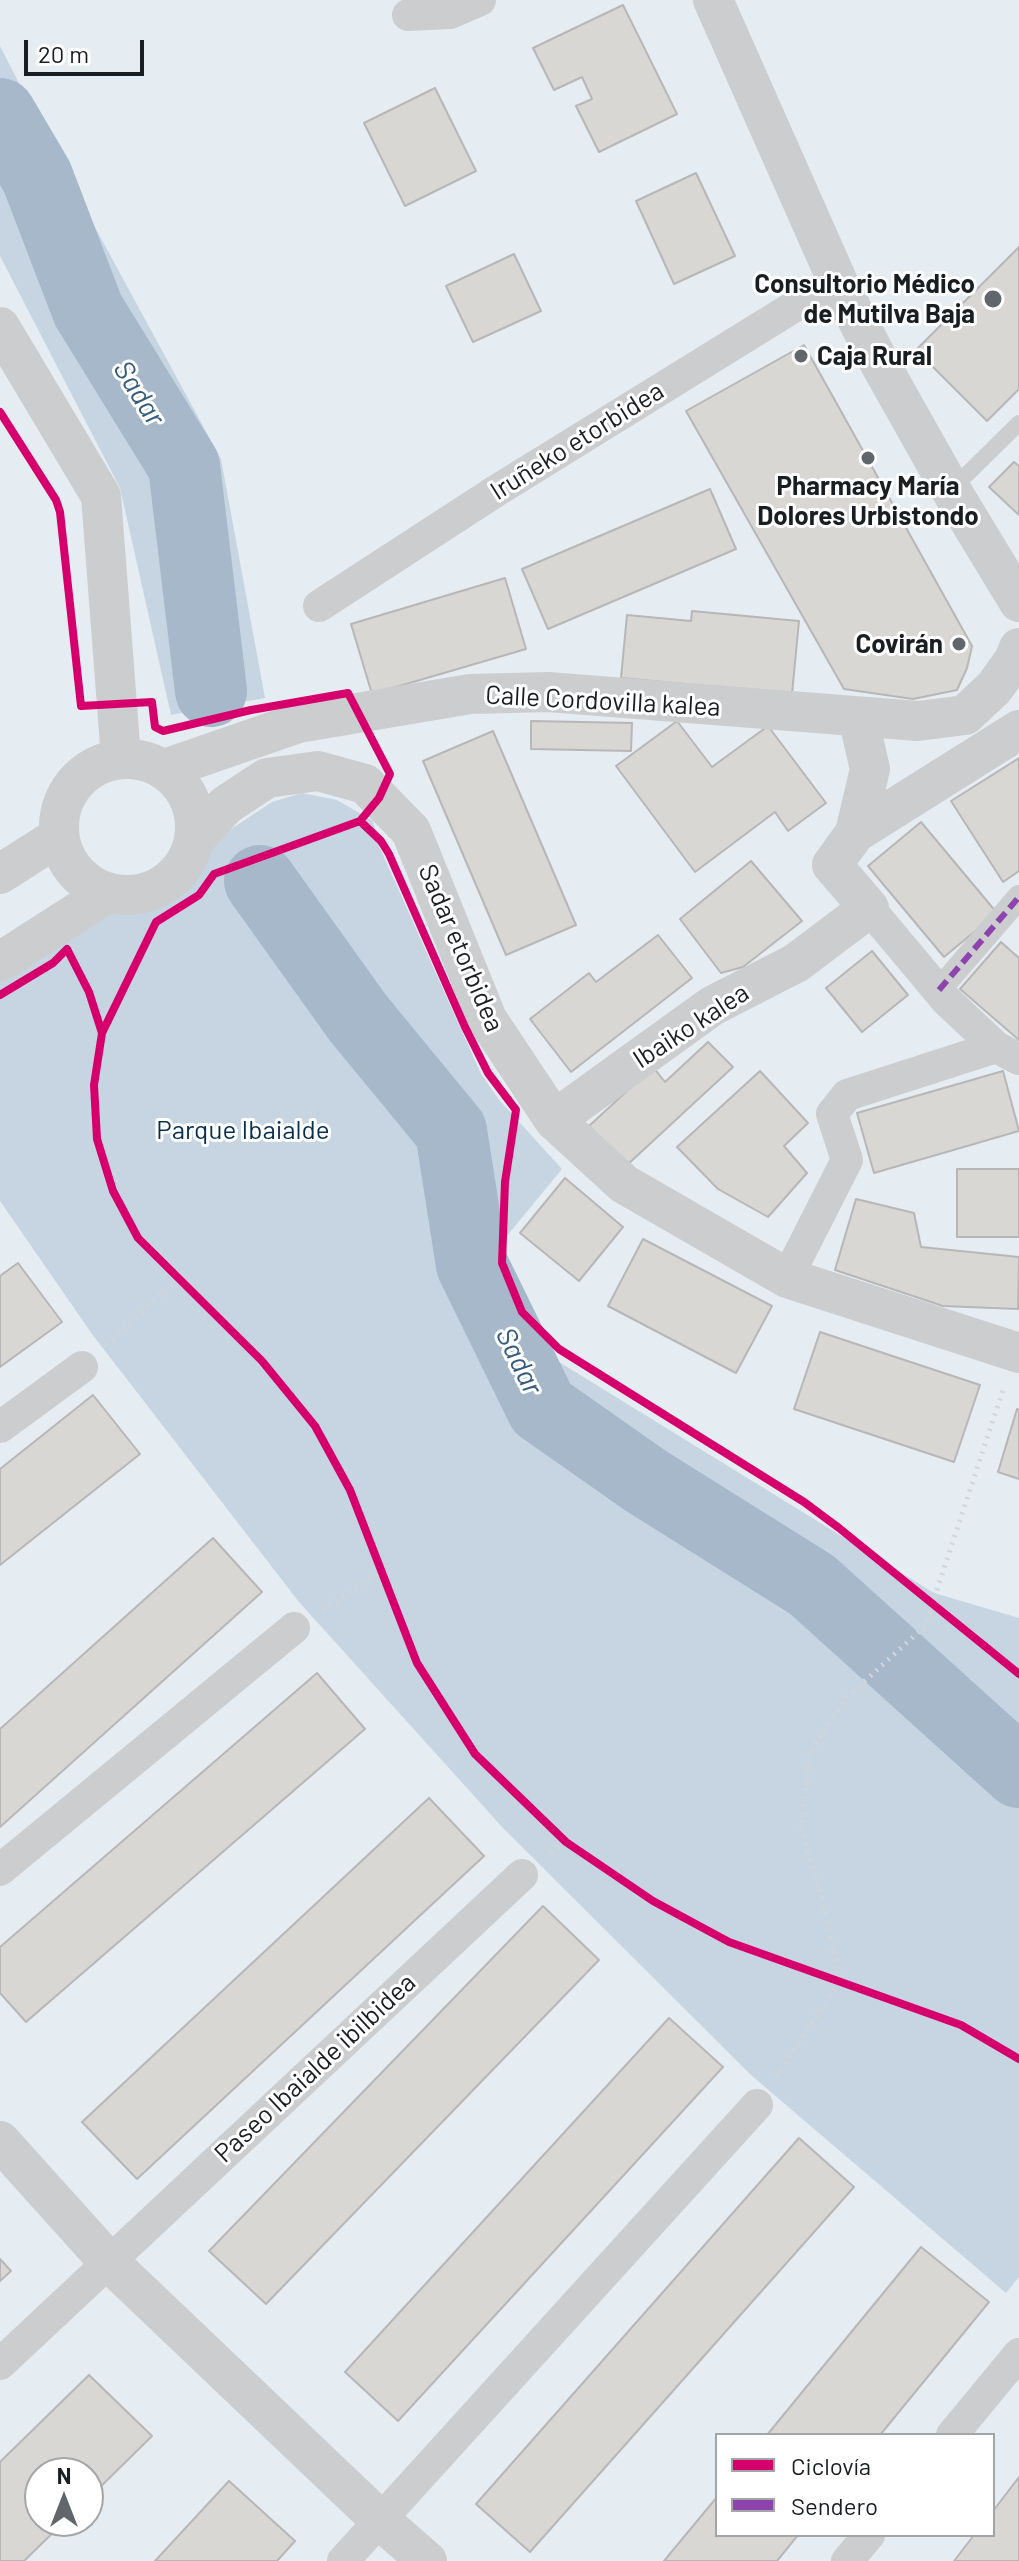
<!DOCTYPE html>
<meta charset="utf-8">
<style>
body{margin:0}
#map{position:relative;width:1019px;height:2561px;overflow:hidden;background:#e5ecf2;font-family:Barlow,sans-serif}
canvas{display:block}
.legend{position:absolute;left:715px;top:2433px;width:280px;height:104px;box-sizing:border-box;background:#fff;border:2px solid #a3a5a7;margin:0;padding:10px 14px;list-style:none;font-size:24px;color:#191e22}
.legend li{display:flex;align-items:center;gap:16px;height:40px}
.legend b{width:40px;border:2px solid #a3a5a7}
.north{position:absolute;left:24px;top:2457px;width:80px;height:80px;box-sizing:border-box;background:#fff;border:2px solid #a3a5a7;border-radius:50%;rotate:0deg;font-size:22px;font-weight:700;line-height:32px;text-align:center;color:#191e22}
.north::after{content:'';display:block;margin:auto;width:28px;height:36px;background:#60666b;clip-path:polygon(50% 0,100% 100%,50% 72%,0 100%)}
.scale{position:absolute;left:24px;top:40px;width:120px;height:36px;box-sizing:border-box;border:4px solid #191e22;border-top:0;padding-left:10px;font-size:24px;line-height:28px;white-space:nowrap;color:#191e22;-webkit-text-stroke:6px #fff;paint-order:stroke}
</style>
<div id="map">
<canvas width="1019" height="2561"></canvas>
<ul class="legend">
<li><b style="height:10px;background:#d6006c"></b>Ciclovía</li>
<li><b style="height:10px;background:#8e44ad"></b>Sendero</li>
</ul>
<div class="north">N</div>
<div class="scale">20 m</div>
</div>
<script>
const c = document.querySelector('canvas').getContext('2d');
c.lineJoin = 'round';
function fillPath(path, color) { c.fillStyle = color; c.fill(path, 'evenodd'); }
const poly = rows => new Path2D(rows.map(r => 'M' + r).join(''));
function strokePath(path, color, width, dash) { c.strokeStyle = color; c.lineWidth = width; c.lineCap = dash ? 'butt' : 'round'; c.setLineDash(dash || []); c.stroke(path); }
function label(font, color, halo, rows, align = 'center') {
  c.font = font + ' Barlow,sans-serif'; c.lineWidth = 6; c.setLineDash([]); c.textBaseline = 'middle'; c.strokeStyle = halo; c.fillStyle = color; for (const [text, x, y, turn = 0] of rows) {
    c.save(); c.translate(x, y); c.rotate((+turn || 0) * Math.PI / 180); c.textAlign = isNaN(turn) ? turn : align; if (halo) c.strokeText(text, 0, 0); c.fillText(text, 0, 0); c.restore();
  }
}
fillPath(poly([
 [0,46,53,150,221,459,265,698,171,715,120,488,0,256],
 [302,793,337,800,373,821,379,846,481,1074,500,1101,562,1169,492,1254,506,1313,551,1357,934,1593,1019,1618,1019,2277,1006,2293,751,2075,503,1828,299,1602,92,1334,0,1201,0,978,105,912,148,909,180,897,196,872,205,851,234,827,272,802]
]), '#c7d5e2');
strokePath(poly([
 [0,114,37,177,88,310,184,466,211,691],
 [260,881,358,1018,451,1131,472,1265,542,1408,646,1481,812,1585,1019,1772]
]), '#a6b8c9', 72);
const building = poly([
 [623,5,677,114,599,152,576,106,592,99,582,77,554,90,533,48,623,5],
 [435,88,476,171,405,206,364,123,435,88],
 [696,173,735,256,674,284,636,201,696,173],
 [1019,247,1019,389,987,421,916,350,1019,247],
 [514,254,541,311,473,342,446,286,514,254],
 [804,345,972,646,967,668,957,690,913,699,844,689,686,411,804,345],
 [1014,462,1019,466,1019,515,989,487,1014,462],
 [710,489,736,549,548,629,522,569,710,489],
 [505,578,526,649,372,694,351,624,505,578],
 [692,611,799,621,792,694,621,678,627,615,691,621,692,611],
 [531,721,632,723,631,751,531,749,531,721],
 [677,721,712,767,768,726,826,803,788,831,775,812,695,872,616,766,677,721],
 [493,731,576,925,506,955,423,761,493,731],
 [1019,758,1019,871,1003,882,951,801,1019,758],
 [921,822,997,913,944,957,868,866,921,822],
 [751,861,802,921,743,967,721,973,680,919,751,861],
 [658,935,692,978,571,1072,530,1019,589,973,596,982,658,935],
 [1001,942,1019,958,1019,1040,960,989,1001,942],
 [872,951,908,995,862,1032,826,988,872,951],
 [708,1042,733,1067,626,1166,589,1126,653,1067,665,1082,708,1042],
 [760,1071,808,1123,784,1146,807,1173,768,1217,718,1189,677,1147,760,1071],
 [1003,1071,1019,1131,874,1173,857,1113,1003,1071],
 [957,1169,1019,1169,1019,1237,957,1237,957,1169],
 [565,1178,623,1227,579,1281,520,1233,565,1178],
 [856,1199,914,1213,921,1247,1019,1257,1018,1309,943,1306,835,1270,856,1199],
 [643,1239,772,1306,736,1373,608,1306,643,1239],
 [18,1263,62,1322,0,1367,0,1276,18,1263],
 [820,1332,980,1385,954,1462,794,1409,820,1332],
 [93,1395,140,1454,0,1565,0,1469,93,1395],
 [1017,1409,1019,1410,1019,1479,998,1472,1017,1409],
 [213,1538,262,1592,0,1827,0,1729,213,1538],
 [317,1673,365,1729,26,2022,0,1993,0,1947,317,1673],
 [429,1798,484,1856,137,2179,82,2122,429,1798],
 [543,1906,599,1960,266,2304,209,2251,543,1906],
 [669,2018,723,2067,398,2421,345,2372,669,2018],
 [799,2138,854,2187,530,2552,476,2504,799,2138],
 [921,2247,989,2302,880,2435,767,2435,921,2247],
 [0,2259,11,2271,0,2281,0,2259],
 [89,2375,152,2436,88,2499,88,2473,40,2473,40,2521,65,2521,24,2561,0,2561,0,2462,89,2375],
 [1019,2477,1019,2561,954,2561,974,2535,993,2535,993,2511,1019,2477],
 [229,2481,295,2541,277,2561,155,2561,229,2481],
 [717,2497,717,2535,798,2535,777,2561,664,2561,717,2497]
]);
fillPath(building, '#d8d7d4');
strokePath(building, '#b7b7b8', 2);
strokePath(poly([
 [223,870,349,825],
 [211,877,199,895,156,922,102,1033,94,1085,97,1139,113,1191,138,1238,262,1361,315,1426,350,1490,417,1663,475,1754,566,1842,653,1901,729,1942,961,2025,1019,2059],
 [73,960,89,992,101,1032],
 [512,1133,505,1182,502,1263,522,1312,559,1349,804,1502,839,1528,1019,1674],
 [106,1345,179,1278],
 [322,1610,380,1572],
 [551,1853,566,1842],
 [776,2077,841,1980,819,1887,801,1830,810,1753,844,1700,925,1626,1004,1387]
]), '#d3d5d7', 5, [2, 6]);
strokePath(poly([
 [952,489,1019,423]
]), '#cccdcf', 16);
strokePath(poly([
 [939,990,1019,897]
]), '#cccdcf', 24);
strokePath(poly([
 [408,15,450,13,480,0],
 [319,606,496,491,837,280],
 [869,908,946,1000,996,1047,1019,1059],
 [787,1278,847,1160,832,1114,847,1095,996,1047],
 [0,1427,82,1367],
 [0,1870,294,1628],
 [0,2364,522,1875],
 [952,2435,1019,2354],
 [343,2561,757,2105],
 [847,2561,869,2535]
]), '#cccdcf', 32);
strokePath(poly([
 [713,0,837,280,879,362,951,490,1019,602],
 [0,327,101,496,121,758],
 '59 827a68 68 0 1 1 136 0a68 68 0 1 1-136 0Z',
 [165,769,298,723,470,694,548,692,918,721,965,715,994,688,1014,660,1019,648],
 [855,833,1019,730],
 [195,839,226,805,267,778,318,771,365,784,411,831,487,1019,554,1120,624,1184,787,1278,1019,1353],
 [0,874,58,837],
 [0,962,106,894],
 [554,1120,712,1006,796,963,869,908,832,865,855,833,870,769,858,717],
 [0,2141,108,2261,380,2520,427,2561]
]), '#cccdcf', 40);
strokePath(poly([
 [939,990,1019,897]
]), '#8e44ad', 6, [12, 6]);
strokePath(poly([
 [0,412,56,500,60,512,81,706,152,702,155,727,163,731,251,710,348,693,390,774,379,798,360,821],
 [0,995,53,963,67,949,89,992,102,1033],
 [1019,1674,839,1528,804,1502,559,1349,522,1312,502,1263,505,1182,516,1110,488,1073,465,1027,389,854,381,841,360,821,214,874,199,895,156,922,102,1033,94,1085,97,1139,113,1191,138,1238,262,1361,315,1426,350,1490,417,1663,475,1754,566,1842,653,1901,729,1942,961,2025,1019,2059]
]), '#d6006c', 8);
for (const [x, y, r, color] of [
 [993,299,10,"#60666b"],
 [801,356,8,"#60666b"],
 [868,458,8,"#60666b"],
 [959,644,8,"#60666b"]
]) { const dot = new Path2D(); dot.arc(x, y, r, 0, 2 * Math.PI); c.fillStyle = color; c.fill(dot); strokePath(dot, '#fff', 3); }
label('bold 26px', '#191e22', '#fff', [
 ["Consultorio Médico",975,284],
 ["de Mutilva Baja",975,314],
 ["Caja Rural",817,356,"left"],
 ["Pharmacy María",868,486,"center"],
 ["Dolores Urbistondo",868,516,"center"],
 ["Covirán",943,644]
], 'right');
label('26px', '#191e22', '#fff', [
 ["Iruñeko etorbidea",577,441,-32],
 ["Calle Cordovilla kalea",603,701,3],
 ["Sadar etorbidea",461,948,67],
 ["Ibaiko kalea",691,1026,-33],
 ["Paseo Ibaialde ibilbidea",315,2068,-43]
]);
label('26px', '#07304f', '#fff', [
 ["Parque Ibaialde",243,1130]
]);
label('italic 28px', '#345b7d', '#fff', [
 ["Sadar",139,393,58],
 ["Sadar",519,1361,64]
]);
</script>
